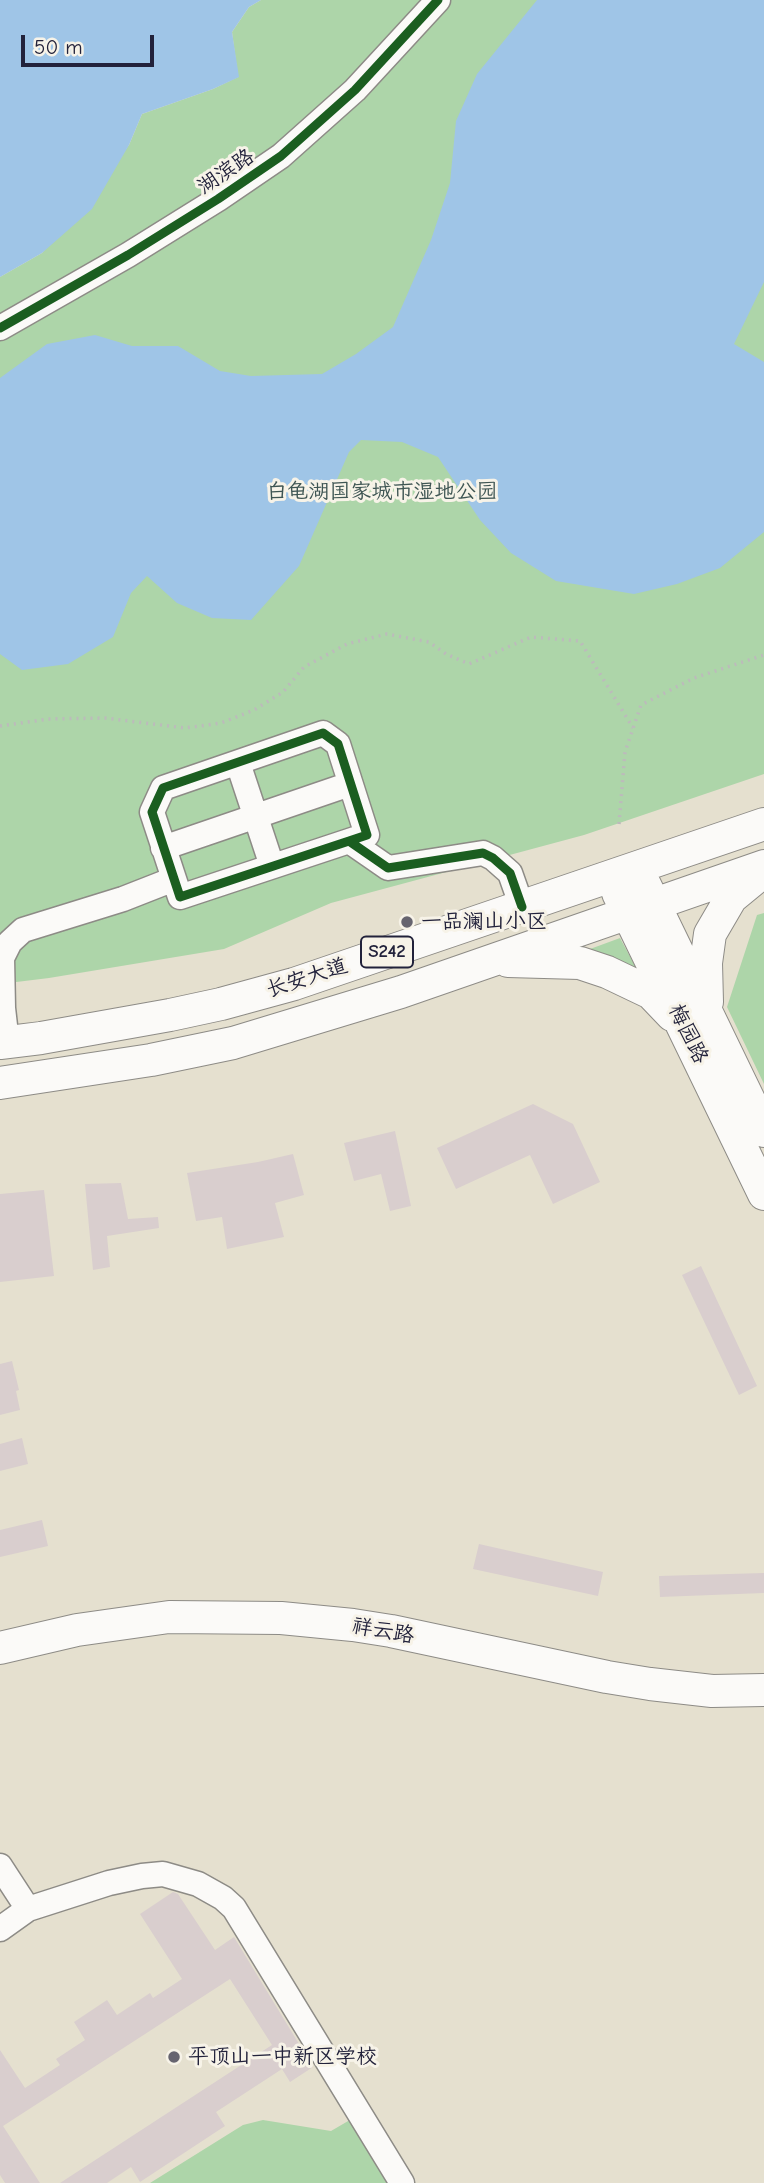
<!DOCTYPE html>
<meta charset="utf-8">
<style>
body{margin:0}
#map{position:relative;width:764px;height:2183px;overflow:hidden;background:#e5e0cf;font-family:"Comic Neue",sans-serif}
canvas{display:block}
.scale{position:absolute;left:21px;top:35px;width:133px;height:32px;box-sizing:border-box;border:4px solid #22223b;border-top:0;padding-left:9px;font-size:21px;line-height:24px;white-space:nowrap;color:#22223b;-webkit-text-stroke:5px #f7f3e8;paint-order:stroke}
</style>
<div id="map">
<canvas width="764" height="2183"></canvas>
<div class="scale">50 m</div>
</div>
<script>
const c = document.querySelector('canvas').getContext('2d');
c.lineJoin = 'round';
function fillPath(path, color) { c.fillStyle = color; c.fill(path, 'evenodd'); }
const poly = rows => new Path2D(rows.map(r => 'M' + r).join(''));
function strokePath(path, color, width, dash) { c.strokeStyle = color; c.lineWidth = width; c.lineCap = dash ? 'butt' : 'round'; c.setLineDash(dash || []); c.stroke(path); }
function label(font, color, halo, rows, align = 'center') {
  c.font = font + ' "Comic Neue","LXGW WenKai TC",sans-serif'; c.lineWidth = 6; c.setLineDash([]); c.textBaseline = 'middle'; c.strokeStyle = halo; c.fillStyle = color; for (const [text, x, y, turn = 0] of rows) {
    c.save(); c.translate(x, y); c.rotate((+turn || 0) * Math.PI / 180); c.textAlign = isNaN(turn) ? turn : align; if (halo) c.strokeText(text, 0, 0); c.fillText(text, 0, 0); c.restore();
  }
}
fillPath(poly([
 [261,0,764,0,764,774,584,835,331,903,224,949,49,978,0,984,0,277,42,253,129,145,142,114,213,89,238,77,232,32,249,7],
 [764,913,764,1084,727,1007,757,915],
 [620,938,640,975,579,953,601,945],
 [355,2117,396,2183,150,2183,243,2125,263,2120,331,2131]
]), '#add5a9');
fillPath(poly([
 [0,0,261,0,249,7,232,32,239,77,213,89,142,114,129,145,92,209,42,253,0,277],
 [537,0,764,0,764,282,734,344,764,362,764,532,720,568,677,584,634,594,556,581,511,553,480,520,438,457,402,442,361,440,349,452,299,566,251,620,212,618,177,603,147,576,131,593,113,637,68,664,22,670,0,654,0,378,47,344,95,335,132,346,178,346,220,371,251,376,322,374,356,354,393,327,431,240,450,183,456,121,477,74]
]), '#9fc5e7');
fillPath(poly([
 [533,1104,573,1124,600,1182,553,1204,530,1155,456,1189,437,1148],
 [395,1131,411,1206,390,1211,381,1174,354,1181,344,1143],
 [293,1154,304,1195,275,1203,284,1237,227,1249,222,1217,196,1221,187,1173,258,1162],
 [121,1183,128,1219,158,1217,159,1228,107,1236,110,1267,93,1270,85,1184],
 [44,1190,54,1276,0,1282,0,1194],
 [701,1266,757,1386,739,1395,682,1275],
 [12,1361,19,1390,16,1391,20,1410,0,1415,0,1364],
 [22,1438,28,1464,0,1471,0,1444],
 [42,1520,48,1546,0,1557,0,1530],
 [479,1544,603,1572,598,1596,473,1569],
 [764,1573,764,1593,660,1597,659,1576],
 [173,1892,178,1894,215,1950,234,1937,313,2067,290,2082,282,2069,216,2112,225,2126,140,2182,131,2167,107,2183,60,2183,272,2045,230,1979,3,2126,40,2183,5,2183,0,2175,0,2050,25,2088,60,2065,56,2059,85,2040,74,2022,107,2000,117,2015,150,1993,153,1998,182,1979,140,1914]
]), '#d9cece');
const minor = poly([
 [0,328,128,255,218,199,281,156,355,90,438,0],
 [238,763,272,866],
 [349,841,367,835,338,744,323,733,163,788,152,812,180,897,349,841,388,868,483,853,493,858,510,873,522,907],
 [163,848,350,784],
 [7,1043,3,1008,2,958,10,942,23,930,123,899,174,879],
 [0,1866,28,1909],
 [0,1929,28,1909,109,1883,142,1876,163,1874,198,1884,223,1898,234,1908,402,2183]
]);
const major = poly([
 [644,883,764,1131],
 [618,893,764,1194],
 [508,961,580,963,607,972,651,993,672,1015],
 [707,1002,706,963,710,934,731,898,760,874],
 [0,1043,41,1038,170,1015,221,1004,294,984,764,824],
 [0,1083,151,1060,233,1043,401,992,764,866],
 [0,1648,77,1630,169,1617,281,1618,353,1625,391,1631,607,1677,650,1684,712,1691,764,1690]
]);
strokePath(minor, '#8d8b86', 27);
strokePath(major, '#8d8b86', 34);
strokePath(poly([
 [0,726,48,719,105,718,185,728,221,723,254,710,283,692,304,667,347,644,387,634,429,642,446,654,469,664,531,637,580,641,633,728],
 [619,824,625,752,641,705,694,678,764,655]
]), '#bcbbbb', 3.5, [2, 5]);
strokePath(minor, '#fbfaf8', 24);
strokePath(major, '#fbfaf8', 32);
strokePath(poly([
 [0,328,128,255,218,199,281,156,355,90,438,0],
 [349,841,367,835,338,744,323,733,163,788,152,812,180,897,349,841,388,868,483,853,493,858,510,873,522,907]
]), '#1b5e20', 9);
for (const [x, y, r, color] of [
 [407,922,7,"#66646f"],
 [174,2057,7,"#66646f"]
]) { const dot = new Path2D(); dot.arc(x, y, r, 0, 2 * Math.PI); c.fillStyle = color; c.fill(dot); strokePath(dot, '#f7f3e8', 2.5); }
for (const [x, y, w] of [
 [387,952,52]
]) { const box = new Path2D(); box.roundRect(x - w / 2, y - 15.5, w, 31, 5); c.fillStyle = '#f7f3e8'; c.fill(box); strokePath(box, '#22223b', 2); }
label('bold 19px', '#22223b', null, [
 ["S242",387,952]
]);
label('21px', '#22223b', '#f7f3e8', [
 ["湖滨路",226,172,-34],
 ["长安大道",307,978,-18],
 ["梅园路",688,1034,64],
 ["祥云路",383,1631,10]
]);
label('21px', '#3e5553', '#f7f3e8', [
 ["白龟湖国家城市湿地公园",382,492]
]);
label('21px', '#22223b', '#f7f3e8', [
 ["一品澜山小区",421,922],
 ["平顶山一中新区学校",188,2057]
], 'left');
</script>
